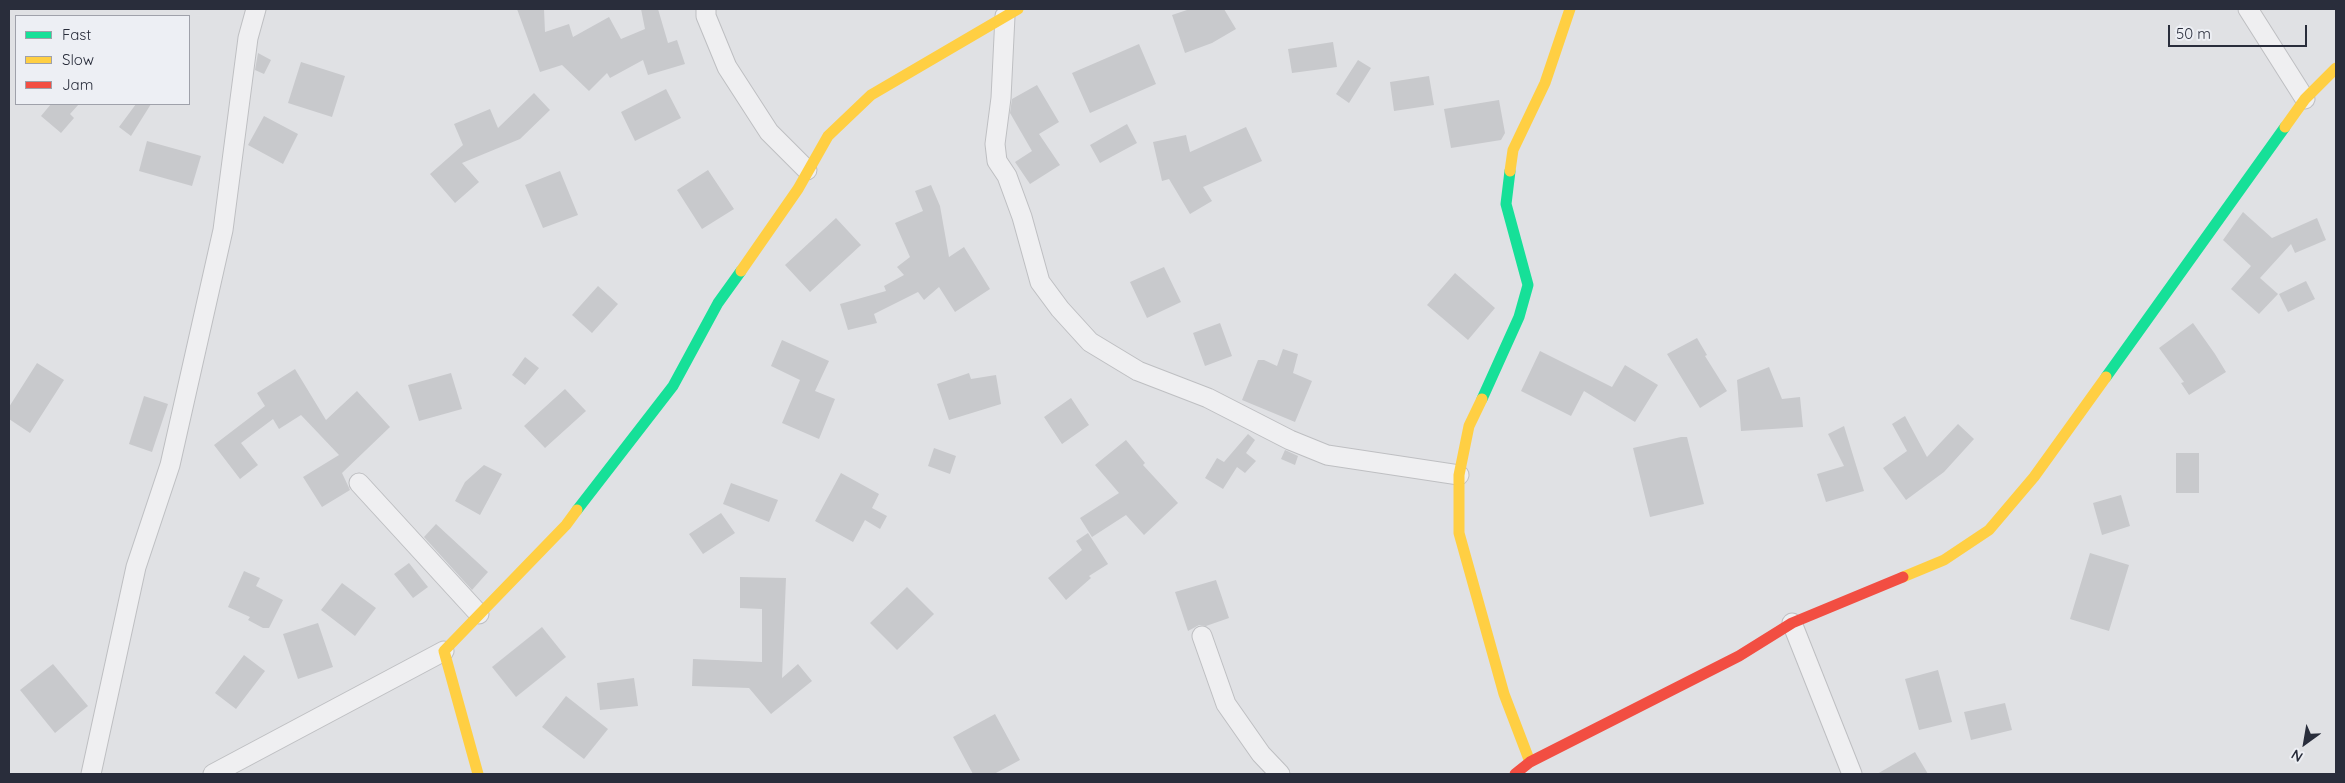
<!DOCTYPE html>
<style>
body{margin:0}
#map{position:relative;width:2345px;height:783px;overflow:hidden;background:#e0e1e4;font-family:Quicksand,sans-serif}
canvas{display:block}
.frame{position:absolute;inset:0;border:10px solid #292d3b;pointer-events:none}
.legend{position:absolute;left:15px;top:15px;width:175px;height:90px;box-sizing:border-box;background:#edeff4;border:1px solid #9fa1aa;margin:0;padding:6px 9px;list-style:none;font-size:15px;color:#292d3b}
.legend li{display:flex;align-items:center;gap:10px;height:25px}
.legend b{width:25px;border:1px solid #9fa1aa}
.north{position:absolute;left:2280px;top:718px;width:50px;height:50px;-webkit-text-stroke:4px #edeff4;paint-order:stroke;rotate:212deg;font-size:14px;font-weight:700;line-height:20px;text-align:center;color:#292d3b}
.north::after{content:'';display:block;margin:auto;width:18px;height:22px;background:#292d3b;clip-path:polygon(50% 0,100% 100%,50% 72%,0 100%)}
.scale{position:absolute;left:2168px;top:25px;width:139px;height:22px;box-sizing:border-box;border:2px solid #292d3b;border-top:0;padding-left:6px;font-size:15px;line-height:18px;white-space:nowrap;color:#292d3b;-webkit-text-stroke:4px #edeff4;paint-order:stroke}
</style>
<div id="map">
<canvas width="2345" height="783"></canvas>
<div class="frame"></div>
<ul class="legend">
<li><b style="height:6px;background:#16e098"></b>Fast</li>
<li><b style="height:6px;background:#ffcf43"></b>Slow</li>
<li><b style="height:6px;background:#f24e42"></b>Jam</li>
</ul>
<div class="north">N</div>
<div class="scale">50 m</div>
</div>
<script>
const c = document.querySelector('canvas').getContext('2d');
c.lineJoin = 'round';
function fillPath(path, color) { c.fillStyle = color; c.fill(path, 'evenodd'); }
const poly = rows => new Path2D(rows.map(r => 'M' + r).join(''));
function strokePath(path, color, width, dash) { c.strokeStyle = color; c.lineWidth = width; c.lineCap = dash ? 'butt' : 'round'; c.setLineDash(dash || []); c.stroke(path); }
fillPath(poly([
 [517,9,544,9,545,32,569,24,573,37,609,17,621,39,645,29,641,9,658,9,668,43,677,40,685,64,648,75,643,60,610,78,607,73,589,91,562,65,540,72],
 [1190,9,1224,9,1236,29,1212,43,1185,53,1172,15],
 [1333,42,1337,67,1292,73,1288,49],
 [1139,44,1156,84,1090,113,1072,73],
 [258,53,271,60,264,74,255,70],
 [1358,60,1371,68,1349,103,1336,94],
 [301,62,345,76,332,117,288,103],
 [1429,76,1434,105,1394,111,1390,82],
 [1037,85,1059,122,1039,134,1060,165,1030,184,1015,162,1032,151,1010,113,1012,99],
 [666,89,681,118,635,141,621,112],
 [534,93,550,110,520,139,462,163,479,182,455,203,430,174,463,145,454,124,490,109,498,128],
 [1499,100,1505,133,1501,140,1451,148,1444,109],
 [51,104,79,104,70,114,74,118,61,133,41,116],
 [136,104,151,104,131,136,119,127],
 [264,116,298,134,283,164,248,145],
 [1127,124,1137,143,1100,163,1090,145],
 [1246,127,1262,161,1203,187,1212,201,1190,214,1169,179,1162,181,1153,142,1186,135,1190,152],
 [147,141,201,156,192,186,139,171],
 [708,170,734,209,702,229,677,190],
 [560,171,578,215,543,228,525,185],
 [931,185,940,206,949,257,964,247,990,289,955,312,939,287,924,300,918,292,874,314,877,323,848,330,840,304,886,291,884,286,904,275,897,267,910,257,895,223,923,211,915,191],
 [2243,212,2272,238,2317,218,2326,240,2295,253,2291,244,2260,278,2278,294,2259,314,2231,289,2251,266,2223,240],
 [836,218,861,245,810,292,785,265],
 [1164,267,1181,302,1147,318,1130,282],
 [1455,273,1495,308,1468,340,1427,305],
 [2306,281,2315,299,2288,312,2279,294],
 [598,286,618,304,592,333,572,315],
 [1220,323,1232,356,1205,366,1193,333],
 [2193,323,2215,354,2226,372,2189,395,2181,383,2184,382,2159,348],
 [1697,338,1707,355,1705,356,1727,391,1700,408,1667,354],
 [782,340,829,361,815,391,835,399,819,439,782,423,800,380,771,366],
 [1283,349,1298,354,1293,373,1312,381,1295,422,1242,400,1258,360,1264,360,1277,366],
 [1540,351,1612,387,1625,365,1658,385,1635,422,1584,391,1571,416,1521,391],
 [525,357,539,368,525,385,512,375],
 [37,363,64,380,30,433,9,419,9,407],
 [1769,367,1782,399,1800,397,1803,427,1741,431,1737,380],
 [295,369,326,420,357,391,390,427,342,473,350,490,322,507,303,477,339,455,301,415,279,429,273,419,241,443,258,465,240,479,214,445,265,406,257,393],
 [451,373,462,409,419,421,408,385],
 [969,373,971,379,996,375,1001,404,949,420,937,384],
 [565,389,586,411,545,448,524,426],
 [144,396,168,404,152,452,129,444],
 [1071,398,1089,425,1062,444,1044,417],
 [1905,416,1927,457,1958,424,1974,439,1944,472,1906,500,1883,468,1907,451,1892,424],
 [1844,426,1864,491,1826,502,1817,474,1844,466,1828,434],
 [1248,434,1255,440,1246,453,1256,461,1245,473,1237,467,1223,489,1205,478,1217,458,1224,462],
 [1681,437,1687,437,1704,504,1650,517,1633,448],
 [1126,440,1145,463,1143,465,1178,503,1144,535,1126,515,1092,537,1080,518,1119,493,1095,465],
 [934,448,956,456,950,474,928,466],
 [1285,450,1298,456,1295,465,1281,459],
 [2176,453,2199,453,2199,493,2176,493],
 [484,465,502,474,480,515,455,501,465,482],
 [841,473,879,494,872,508,887,516,880,529,865,520,853,542,815,521],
 [731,483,778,500,769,522,723,504],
 [2121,495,2130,526,2102,535,2093,503],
 [721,513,735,533,703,554,689,534],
 [436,524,488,572,472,590,424,537],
 [1088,533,1108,564,1089,576,1091,578,1066,600,1048,578,1082,550,1076,541],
 [2090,553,2129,565,2109,631,2070,619],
 [409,563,428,587,413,598,394,574],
 [244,571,260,578,256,586,283,600,269,628,263,628,248,620,250,617,228,607],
 [740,577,786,578,782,678,798,664,812,681,771,714,749,688,692,686,693,659,762,662,762,609,740,608],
 [1216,580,1229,618,1206,626,1199,625,1188,631,1175,592],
 [342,583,376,608,355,636,321,610],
 [907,587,934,614,897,650,870,623],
 [318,623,333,667,298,679,283,634],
 [542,627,566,657,516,697,492,667],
 [244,655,265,671,236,709,215,693],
 [53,664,88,706,55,733,20,690],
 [1938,670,1952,722,1919,730,1905,679],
 [634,678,638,706,600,710,597,683],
 [566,696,608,729,584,759,542,727],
 [2005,703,2012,730,1971,740,1964,712],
 [995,714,1020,760,994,774,973,774,953,737],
 [1915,752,1928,774,1877,774]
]), '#c8c9cc');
const street = poly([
 [706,9,706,16,727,67,769,132,807,170],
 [2248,9,2305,99],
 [1005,16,1001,98,995,144,997,161,1007,176,1022,217,1040,282,1060,309,1090,342,1138,371,1208,398,1290,440,1327,455,1459,475],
 [359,483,479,614],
 [1792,623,1852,774],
 [1202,636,1226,704,1261,754,1280,774],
 [91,774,136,567,170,465,223,230,248,38,256,9],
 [213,774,444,651]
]);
strokePath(street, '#bebfc2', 21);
strokePath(street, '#efeff1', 19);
strokePath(poly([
 [2106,377,2285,127],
 [1482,399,1519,317,1528,285,1506,204,1510,171],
 [577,510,673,386,718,303,741,271]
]), '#16e098', 11);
strokePath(poly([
 [2285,127,2305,99,2336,68],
 [1510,171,1513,150,1545,83,1570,9],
 [741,271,798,189,828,136,871,95,1018,9],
 [1482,399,1469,426,1459,475,1459,533,1504,694,1530,762],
 [1903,577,1944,560,1989,530,2034,477,2106,377],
 [478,774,444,651,566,525,577,510]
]), '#ffcf43', 11);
strokePath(poly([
 [1515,774,1530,762,1739,656,1792,623,1903,577]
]), '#f24e42', 11);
</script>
